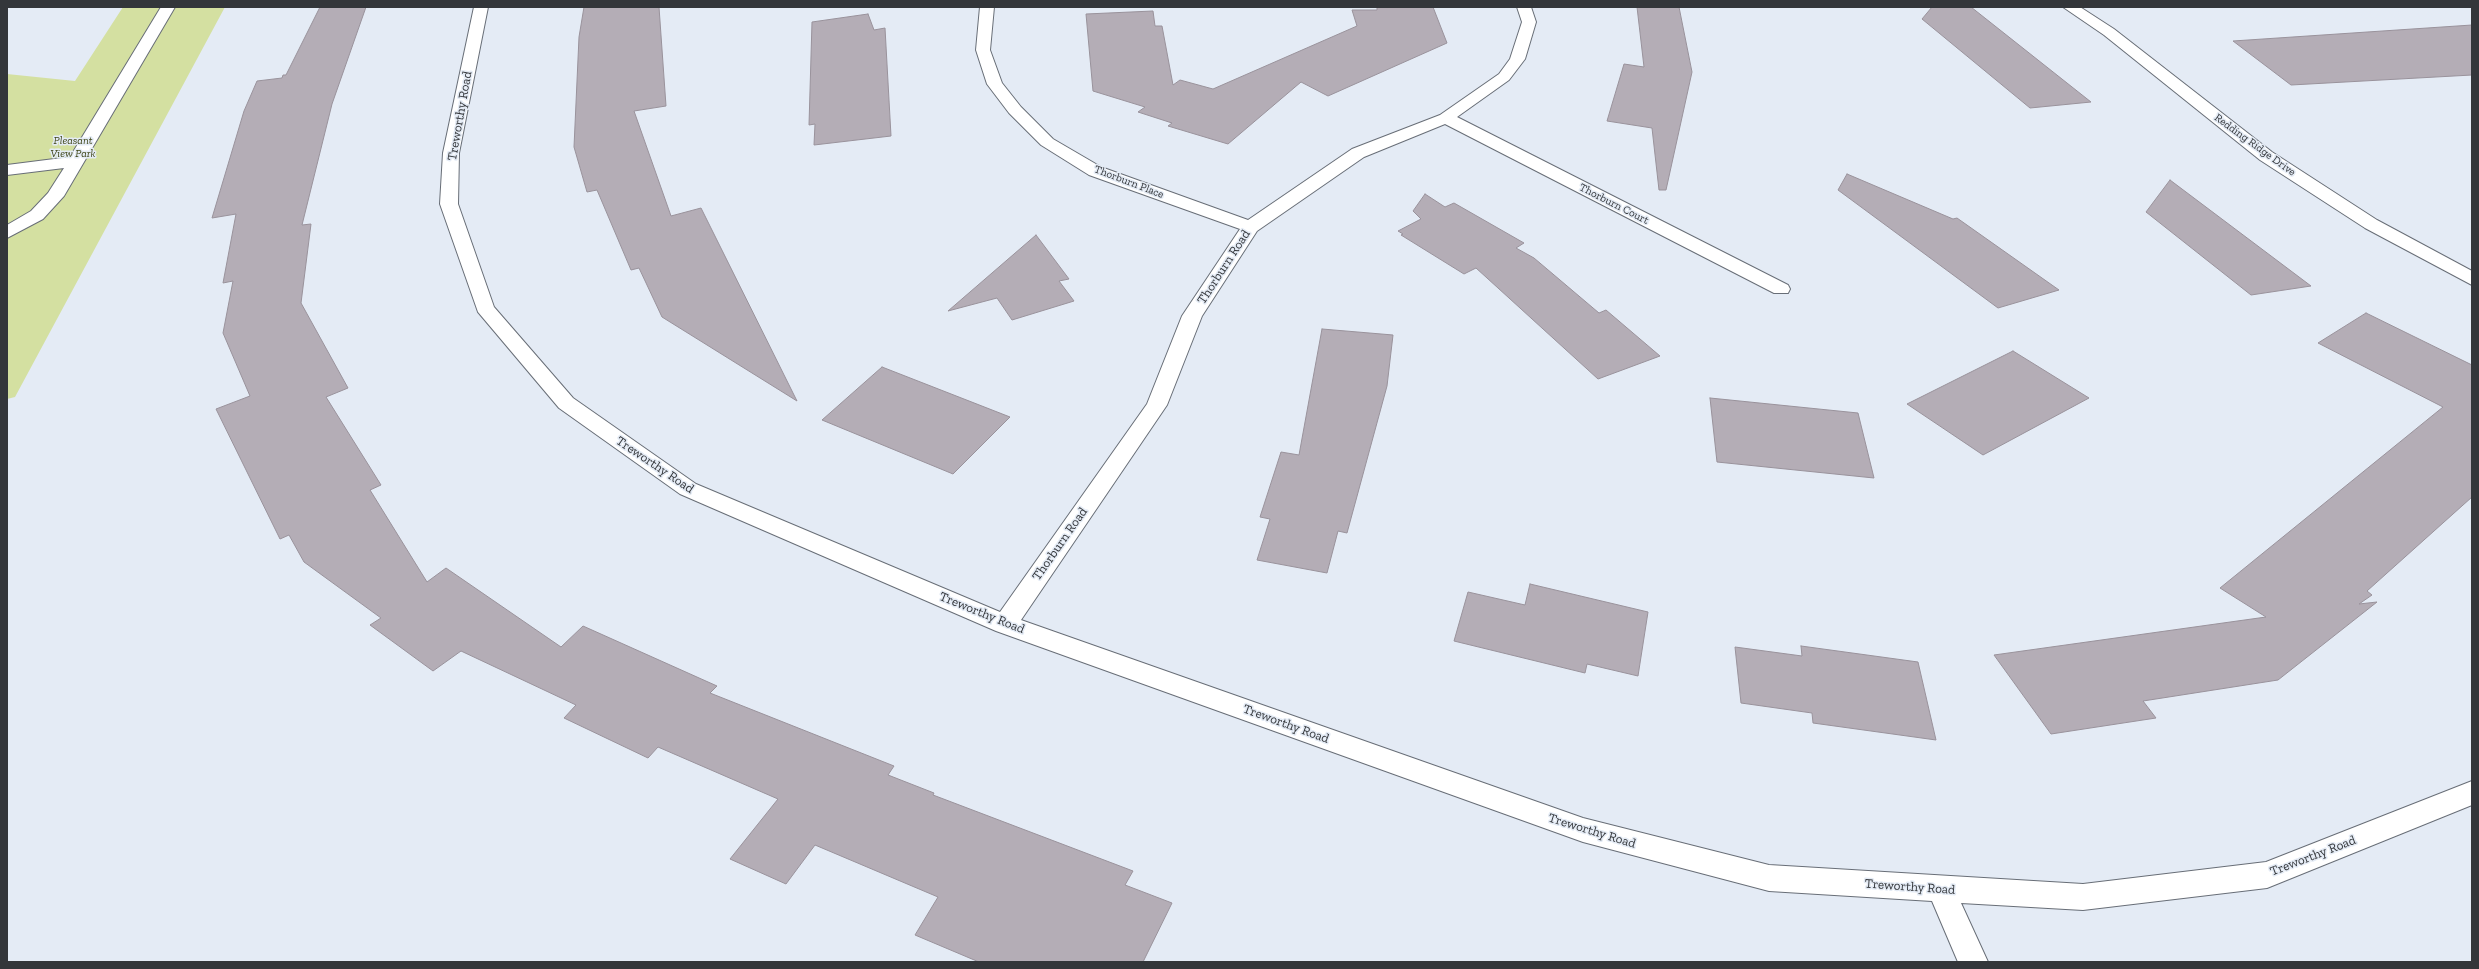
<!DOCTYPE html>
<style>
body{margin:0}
#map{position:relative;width:2479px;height:969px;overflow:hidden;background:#e4ebf5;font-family:"Zilla Slab",serif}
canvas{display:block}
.frame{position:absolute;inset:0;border:8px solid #33363a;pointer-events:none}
</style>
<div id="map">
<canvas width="2479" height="969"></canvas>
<div class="frame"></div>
</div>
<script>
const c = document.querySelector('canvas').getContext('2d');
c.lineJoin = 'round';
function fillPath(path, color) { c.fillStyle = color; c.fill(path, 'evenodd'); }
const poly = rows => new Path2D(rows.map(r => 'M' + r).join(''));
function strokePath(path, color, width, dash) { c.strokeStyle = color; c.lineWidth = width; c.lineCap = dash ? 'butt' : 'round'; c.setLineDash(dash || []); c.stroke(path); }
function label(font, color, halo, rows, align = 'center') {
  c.font = font + ' "Zilla Slab",serif'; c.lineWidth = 3; c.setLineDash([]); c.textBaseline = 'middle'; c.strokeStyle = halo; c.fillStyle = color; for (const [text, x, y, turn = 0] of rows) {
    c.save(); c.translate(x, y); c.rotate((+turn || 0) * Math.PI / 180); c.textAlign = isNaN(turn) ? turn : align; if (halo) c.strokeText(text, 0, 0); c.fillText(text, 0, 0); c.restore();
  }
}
fillPath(poly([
 [123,7,225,7,15,397,7,399,7,74,75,81]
]), '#d4e0a1');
const building = poly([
 [320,7,366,7,332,104,302,225,311,224,301,303,348,388,326,397,381,485,370,490,427,582,446,568,561,647,583,626,717,686,710,693,894,766,888,775,934,793,933,795,1133,871,1125,885,1172,903,1143,962,979,962,915,935,938,897,815,845,786,884,730,859,778,799,658,747,648,758,564,718,576,705,461,651,433,671,370,625,381,618,304,562,289,535,280,539,216,409,250,396,223,333,233,281,223,283,236,214,212,218,244,111,257,81,282,78,283,75,286,75,320,7],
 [584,7,659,7,666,106,634,111,671,216,701,208,797,401,662,317,639,268,631,270,597,190,587,192,574,147,579,37,584,7],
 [1377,7,1433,7,1447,43,1328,96,1301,82,1228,144,1168,126,1172,123,1138,112,1145,107,1093,91,1086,14,1153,11,1155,26,1162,26,1173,85,1180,80,1213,89,1357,26,1352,10,1377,10,1377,7],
 [1637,7,1679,7,1692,72,1666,190,1659,190,1652,128,1607,121,1624,64,1644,67,1637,7],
 [1932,7,1971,7,2091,102,2030,108,1922,19,1932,7],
 [868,14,874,30,885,28,891,136,814,145,815,124,809,125,812,22,868,14],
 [2472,25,2472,75,2291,85,2233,41,2472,25],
 [1847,174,1953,219,1957,218,2059,290,1998,308,1838,190,1847,174],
 [2170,180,2311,286,2251,295,2146,212,2170,180],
 [1425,194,1445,207,1454,203,1524,243,1516,248,1534,258,1599,313,1606,310,1660,356,1598,379,1476,268,1464,274,1401,235,1403,234,1398,231,1421,219,1413,211,1425,194],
 [1036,235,1069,279,1059,281,1074,301,1012,320,997,298,948,311,1036,235],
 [2366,313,2472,365,2472,497,2367,591,2372,595,2359,604,2377,602,2278,680,2143,701,2156,718,2051,734,1994,655,2266,617,2220,588,2443,407,2318,343,2366,313],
 [1322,329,1393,335,1387,386,1347,533,1338,531,1327,573,1257,560,1270,519,1260,517,1281,452,1299,455,1322,329],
 [2013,351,2089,398,1983,455,1907,404,2013,351],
 [882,367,1010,417,953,474,822,420,882,367],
 [1710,398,1858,413,1874,478,1717,462,1710,398],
 [1530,584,1648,612,1638,676,1587,664,1585,673,1454,641,1468,592,1525,605,1530,584],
 [1801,646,1918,662,1936,740,1813,723,1812,713,1741,703,1735,647,1802,656,1801,646]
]);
fillPath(building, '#b4adb6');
strokePath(building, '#99929b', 1);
const service = poly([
 [161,7,175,7,64,196,43,219,7,238,7,225,31,211,48,193,64,168,7,175,7,165,70,157,161,7]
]);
const minor = poly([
 [474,7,488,7,459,153,458,204,494,307,573,398,696,484,1000,612,1147,404,1182,316,1240,229,1089,175,1041,145,1009,113,987,84,976,50,980,7,994,7,990,50,1002,83,1021,107,1053,139,1101,167,1248,220,1352,149,1440,115,1499,74,1510,59,1522,22,1517,7,1531,7,1536,22,1525,59,1509,80,1457,117,1788,285,1790,289,1788,293,1774,293,1445,124,1364,157,1257,231,1202,316,1167,405,1021,620,1583,818,1769,865,2083,884,2266,862,2472,781,2472,805,2267,888,2083,910,1961,903,1988,962,1958,962,1932,901,1769,891,1583,842,996,631,680,494,559,408,478,312,440,204,443,153,474,7],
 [2063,7,2080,7,2114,29,2272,152,2377,220,2472,271,2472,285,2365,228,2260,160,2104,35,2063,7]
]);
strokePath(service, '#686e77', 2);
strokePath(minor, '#686e77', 2);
fillPath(service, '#fff');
fillPath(minor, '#fff');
label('italic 11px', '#3d4415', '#e4ebf5', [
 ["Pleasant",73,141],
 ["View Park",73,154]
]);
label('11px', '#33363a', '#e4ebf5', [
 ["Redding Ridge Drive",2255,145,36],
 ["Thorburn Place",1129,182,21],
 ["Thorburn Court",1614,204,27]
]);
label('13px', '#33363a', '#e4ebf5', [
 ["Treworthy Road",460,116,-80],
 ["Thorburn Road",1224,267,-57],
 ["Treworthy Road",655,465,34],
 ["Thorburn Road",1060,544,-55],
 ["Treworthy Road",982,613,22],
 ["Treworthy Road",1286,724,20],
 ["Treworthy Road",1592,831,17],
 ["Treworthy Road",2313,856,-21],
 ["Treworthy Road",1910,887,4]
]);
</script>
